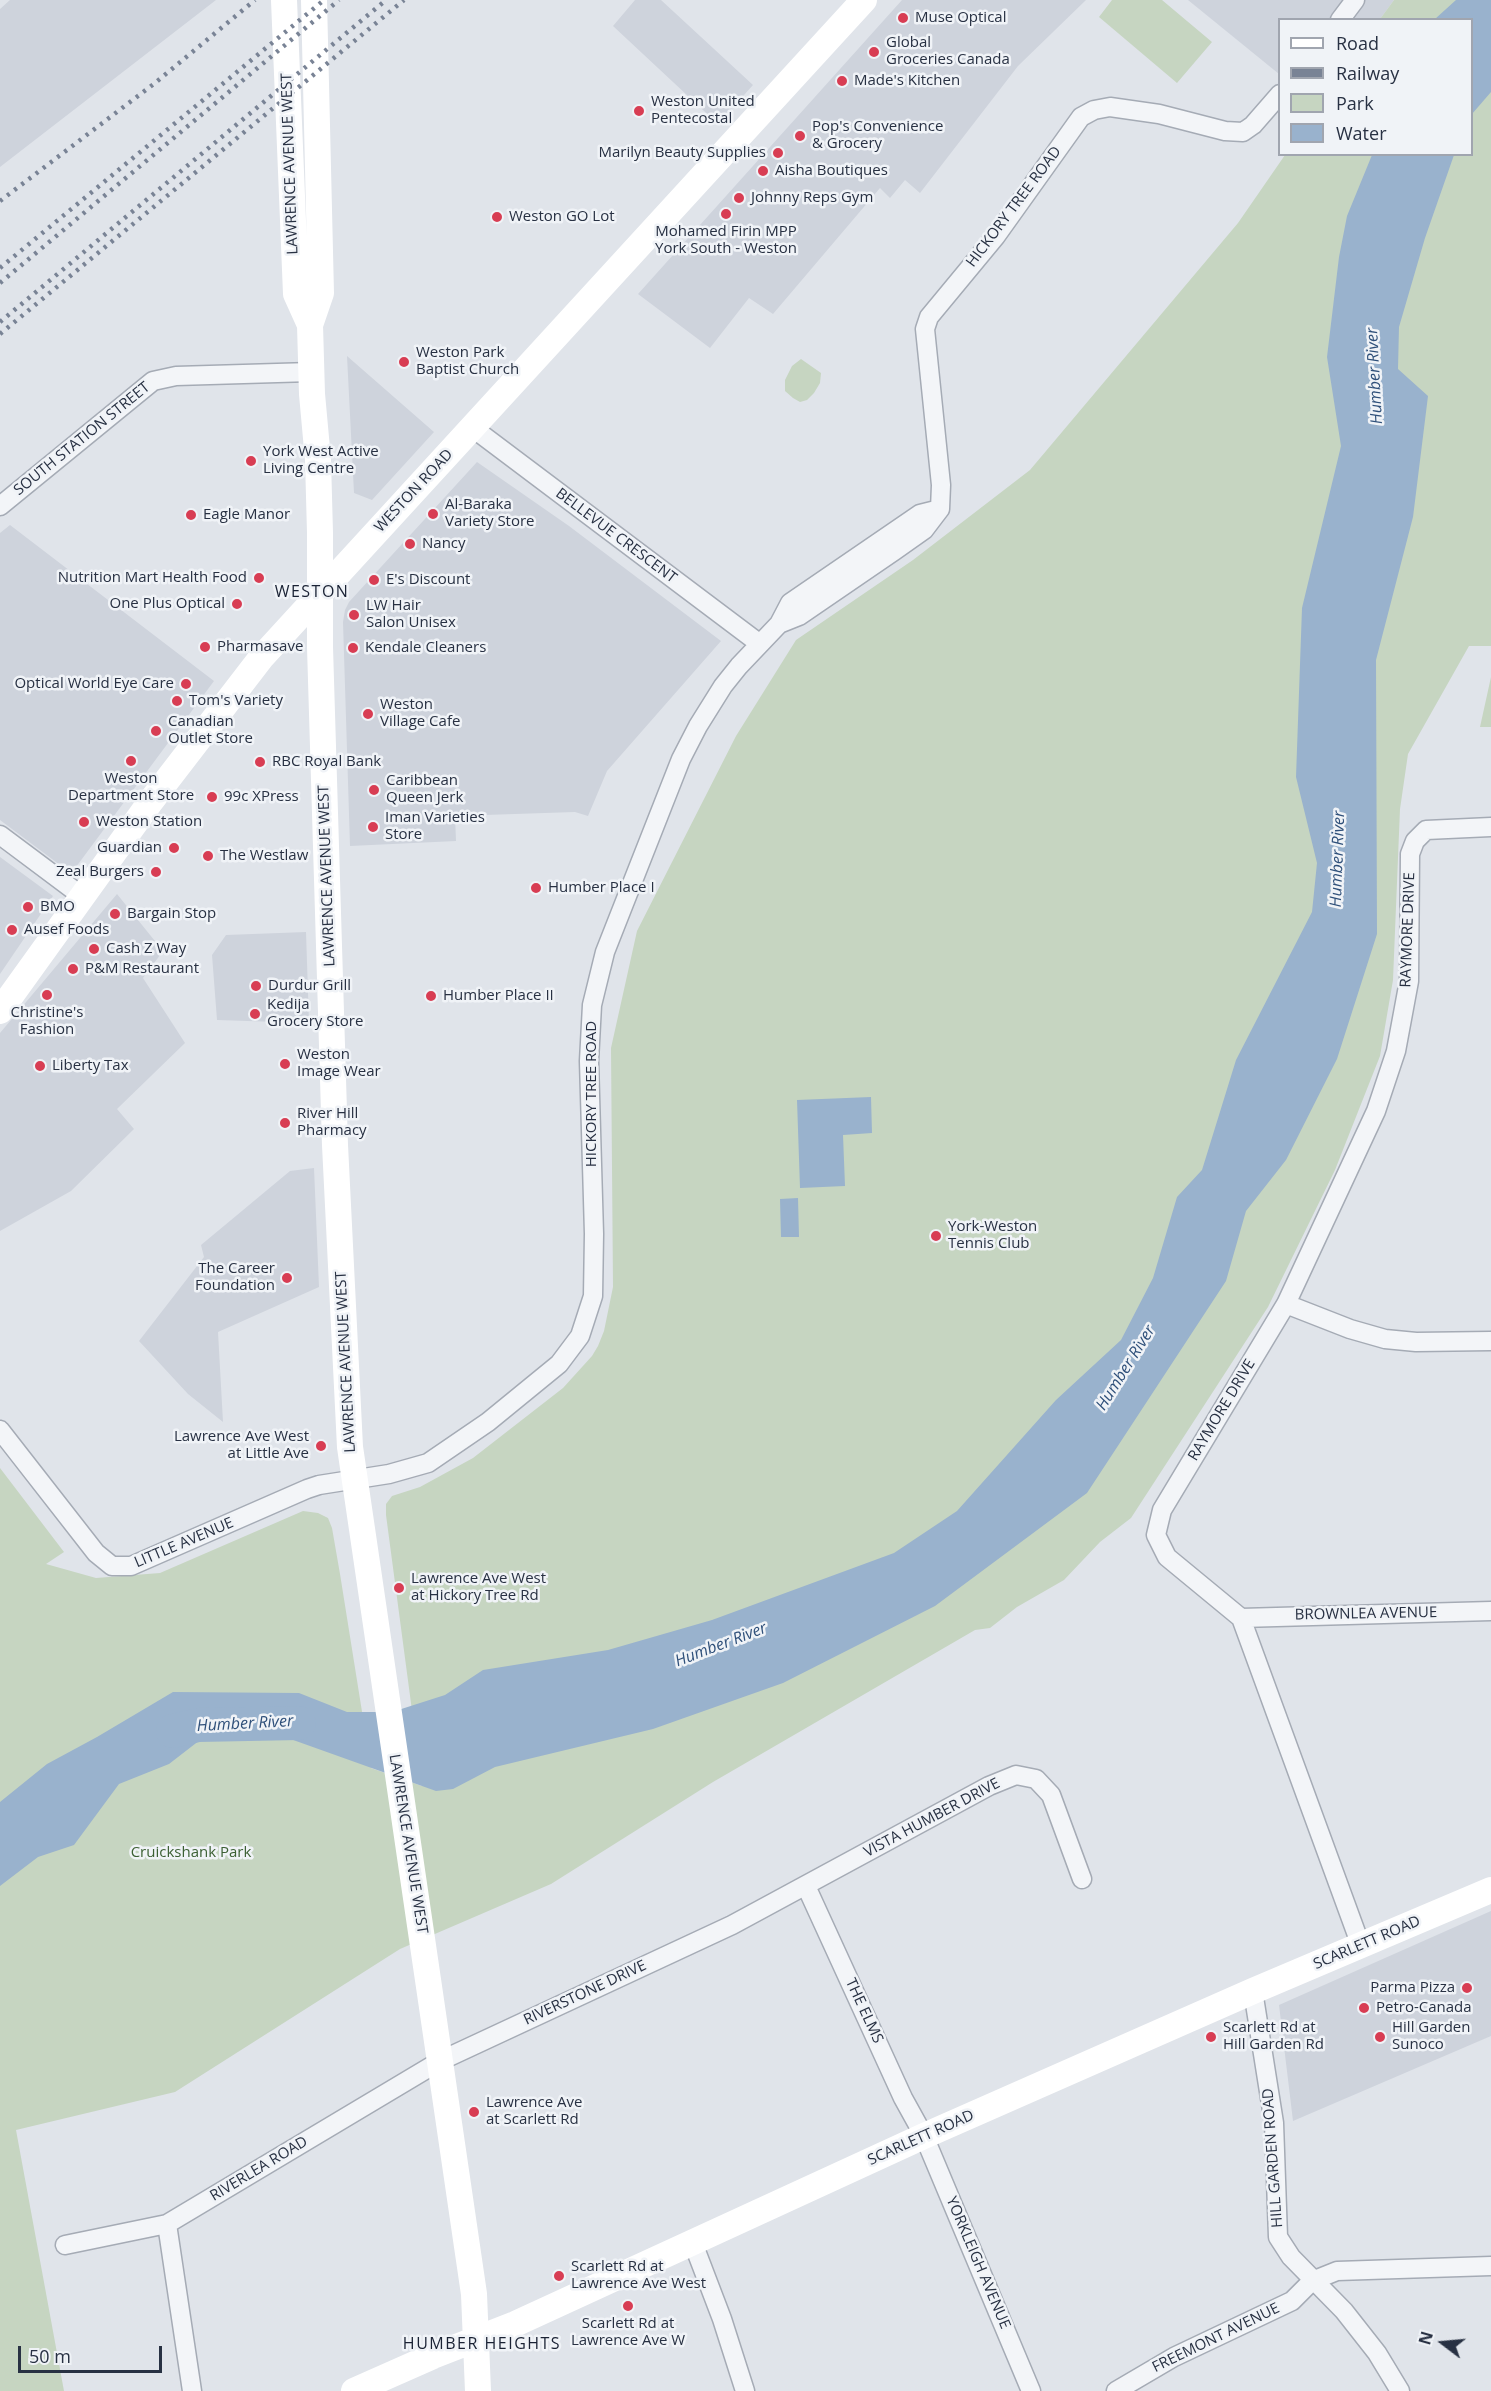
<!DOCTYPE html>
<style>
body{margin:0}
#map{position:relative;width:1491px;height:2391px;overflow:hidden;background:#e0e4ea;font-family:"Open Sans",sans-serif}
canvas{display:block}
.legend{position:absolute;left:1278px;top:18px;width:195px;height:138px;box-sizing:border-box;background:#f0f3f7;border:2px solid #a0a5af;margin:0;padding:8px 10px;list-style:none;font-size:18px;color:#283143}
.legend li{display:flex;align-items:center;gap:12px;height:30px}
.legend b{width:30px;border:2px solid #a0a5af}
.north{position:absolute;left:1413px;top:2313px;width:60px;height:60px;-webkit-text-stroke:4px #f0f3f7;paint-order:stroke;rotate:286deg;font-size:16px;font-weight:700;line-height:24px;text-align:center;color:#283143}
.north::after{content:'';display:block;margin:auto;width:21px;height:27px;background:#283143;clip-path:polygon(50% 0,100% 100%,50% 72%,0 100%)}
.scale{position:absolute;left:18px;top:2346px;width:144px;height:27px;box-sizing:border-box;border:3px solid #283143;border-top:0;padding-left:8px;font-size:18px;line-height:21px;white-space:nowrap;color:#283143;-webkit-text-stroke:4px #f0f3f7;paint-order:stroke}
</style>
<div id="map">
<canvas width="1491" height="2391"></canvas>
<ul class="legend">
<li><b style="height:8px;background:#fff"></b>Road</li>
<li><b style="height:8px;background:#798395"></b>Railway</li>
<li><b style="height:16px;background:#c6d5c1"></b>Park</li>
<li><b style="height:16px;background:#99b2cd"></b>Water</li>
</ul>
<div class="north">N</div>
<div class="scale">50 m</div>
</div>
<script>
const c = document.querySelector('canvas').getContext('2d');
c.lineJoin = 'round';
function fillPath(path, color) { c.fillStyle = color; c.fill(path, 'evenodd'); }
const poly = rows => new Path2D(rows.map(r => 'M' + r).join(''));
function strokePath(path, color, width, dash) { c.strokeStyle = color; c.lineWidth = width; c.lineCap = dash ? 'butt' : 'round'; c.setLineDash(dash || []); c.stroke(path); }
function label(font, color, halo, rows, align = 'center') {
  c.font = font + ' "Open Sans",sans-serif'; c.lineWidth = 5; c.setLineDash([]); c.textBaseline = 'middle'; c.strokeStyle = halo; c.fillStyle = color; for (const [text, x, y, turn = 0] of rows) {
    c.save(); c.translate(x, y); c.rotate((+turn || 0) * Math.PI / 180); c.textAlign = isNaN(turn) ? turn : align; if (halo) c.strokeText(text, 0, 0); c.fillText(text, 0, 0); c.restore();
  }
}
fillPath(poly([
 [10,0,216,0,0,167,0,9],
 [635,0,661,0,753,85,718,124,613,26],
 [902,0,1086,0,1018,66,920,193,905,180,890,198,880,188,773,314,749,298,710,348,638,294],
 [1188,0,1394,0,1380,19,1280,20,1279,74],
 [347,356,434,432,372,500,354,493],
 [477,462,569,526,721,641,607,771,588,816,575,812,455,816,456,841,350,846,343,622,345,610,349,602],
 [10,525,214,681,76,867,60,865,0,820,0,533],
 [0,857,53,896,0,974],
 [117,894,163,951,143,978,185,1043,117,1109,134,1129,71,1191,0,1231,0,1033],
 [306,932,309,1023,217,1020,212,955,226,935],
 [314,1168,319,1287,218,1332,223,1422,188,1394,139,1341,204,1257,201,1245,290,1171],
 [1491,1911,1491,2036,1293,2121,1279,2005]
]), '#ced3dc');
fillPath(poly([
 [1112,0,1162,0,1212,42,1177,83,1099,17],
 [1394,0,1491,0,1491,646,1469,646,1408,754,1400,809,1393,980,1380,1056,1335,1170,1268,1307,1131,1518,1100,1542,1064,1580,1017,1607,990,1628,975,1630,713,1782,551,1884,400,1949,175,2092,16,2130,64,2391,0,2391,0,1468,64,1552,46,1564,96,1578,160,1573,303,1511,318,1513,328,1518,332,1528,340,1574,371,1768,422,1786,386,1515,386,1504,392,1496,420,1487,473,1458,563,1388,592,1356,598,1346,604,1331,613,1287,611,1048,637,931,736,736,796,640,913,560,1030,470,1238,223,1285,155,1472,154,1472,20,1380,19],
 [801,359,821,373,820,383,814,393,807,400,800,402,793,398,785,391,785,380,792,366],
 [1491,677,1491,727,1480,727]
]), '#c6d5c1');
fillPath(poly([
 [1456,0,1491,0,1491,92,1472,114,1472,20,1435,19],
 [1372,155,1454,155,1425,238,1399,327,1398,369,1428,396,1413,517,1376,660,1377,934,1337,1059,1286,1160,1246,1211,1226,1281,1087,1493,935,1606,783,1683,653,1729,495,1767,453,1789,436,1791,240,1721,222,1723,169,1764,119,1784,74,1845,38,1857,0,1886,0,1802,47,1764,97,1737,173,1692,299,1693,347,1712,392,1712,445,1695,483,1670,608,1650,712,1620,894,1553,957,1511,1056,1400,1121,1340,1153,1278,1177,1197,1202,1170,1236,1060,1312,912,1317,863,1296,777,1302,608,1341,446,1327,357,1339,257,1347,216],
 [871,1097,872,1133,843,1135,845,1186,800,1188,797,1100],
 [798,1198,799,1237,781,1237,780,1199]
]), '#99b2cd');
strokePath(poly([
 [173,1731,198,1725,299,1723]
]), '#99b2cd', 34);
const minor = poly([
 [1340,20,1355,0],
 [473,428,760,644],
 [0,506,153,381,176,376,311,372],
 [779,624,799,616,894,551,924,530,940,509,941,485,925,329,929,317,996,236,1081,117,1094,110,1110,107,1159,114,1225,131,1243,132,1253,125,1280,94],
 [0,835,83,897],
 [1286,1304,1350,1329,1385,1339,1416,1342,1491,1341],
 [0,1430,96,1553,112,1566,131,1566,307,1489,319,1485,389,1474,428,1463,488,1422,559,1364,580,1336,593,1296,594,1234,589,1061,592,1005,605,952,681,759,698,726,723,686,739,666,779,624,790,603,920,514,940,509],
 [1241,1618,1491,1611],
 [806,1886,903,2098,924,2136,1031,2391],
 [1361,1946,1241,1618,1167,1557,1156,1535,1162,1510,1286,1304,1376,1111,1396,1051,1409,981,1410,854,1415,841,1426,830,1491,827],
 [1253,1991,1274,2123,1278,2237,1291,2257,1344,2311,1377,2353,1400,2391],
 [167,2224,192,2391],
 [693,2243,722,2319,745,2391],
 [65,2245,167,2224,440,2061,732,1925,989,1786,1016,1775,1036,1779,1051,1795,1082,1879],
 [1116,2391,1174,2357,1292,2301,1312,2281,1337,2271,1491,2266]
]);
strokePath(minor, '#a5abb5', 21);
strokePath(minor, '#f3f5f8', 18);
strokePath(poly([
 [284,0,296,294,310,325,312,394,318,460,320,533,320,647,335,1145,350,1447,474,2294,478,2391],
 [310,325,321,293,314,0],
 [0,1011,151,801,261,658,864,0],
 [354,2391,433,2356,515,2324,924,2136,1253,1991,1491,1890]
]), '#fff', 26);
strokePath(poly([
 [0,201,155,83,255,0],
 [0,268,324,0],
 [0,283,339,0],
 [0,322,386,0],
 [0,334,404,0]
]), '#798395', 4.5, [3, 6]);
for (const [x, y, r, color] of [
 [903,18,6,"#d83d53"],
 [874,52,6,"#d83d53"],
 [842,81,6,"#d83d53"],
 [639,111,6,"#d83d53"],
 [800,136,6,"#d83d53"],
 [778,153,6,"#d83d53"],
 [763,171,6,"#d83d53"],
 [739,198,6,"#d83d53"],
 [726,214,6,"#d83d53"],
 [497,217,6,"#d83d53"],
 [404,362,6,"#d83d53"],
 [251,461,6,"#d83d53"],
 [433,514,6,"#d83d53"],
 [191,515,6,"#d83d53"],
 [410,544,6,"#d83d53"],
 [259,578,6,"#d83d53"],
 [374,580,6,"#d83d53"],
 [237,604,6,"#d83d53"],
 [354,615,6,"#d83d53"],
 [205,647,6,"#d83d53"],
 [353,648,6,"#d83d53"],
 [186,684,6,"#d83d53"],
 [177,701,6,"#d83d53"],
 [368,714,6,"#d83d53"],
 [156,731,6,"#d83d53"],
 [131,761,6,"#d83d53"],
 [260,762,6,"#d83d53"],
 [374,790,6,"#d83d53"],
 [212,797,6,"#d83d53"],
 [84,822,6,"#d83d53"],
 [373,827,6,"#d83d53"],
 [174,848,6,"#d83d53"],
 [208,856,6,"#d83d53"],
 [156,872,6,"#d83d53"],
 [536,888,6,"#d83d53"],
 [28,907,6,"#d83d53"],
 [115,914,6,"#d83d53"],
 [12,930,6,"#d83d53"],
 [94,949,6,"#d83d53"],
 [73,969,6,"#d83d53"],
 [256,986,6,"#d83d53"],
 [47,995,6,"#d83d53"],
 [431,996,6,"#d83d53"],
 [255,1014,6,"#d83d53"],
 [285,1064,6,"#d83d53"],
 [40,1066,6,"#d83d53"],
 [285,1123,6,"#d83d53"],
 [936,1236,6,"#d83d53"],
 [287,1278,6,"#d83d53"],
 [321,1446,6,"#d83d53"],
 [399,1588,6,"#d83d53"],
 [1467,1988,6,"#d83d53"],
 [1364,2008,6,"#d83d53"],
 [1211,2037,6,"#d83d53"],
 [1380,2037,6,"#d83d53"],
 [474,2112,6,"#d83d53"],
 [559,2276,6,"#d83d53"],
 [628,2306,6,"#d83d53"]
]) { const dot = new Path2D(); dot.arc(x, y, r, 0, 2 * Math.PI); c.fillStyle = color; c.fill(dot); strokePath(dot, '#f0f3f7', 2); }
label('15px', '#283143', '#f0f3f7', [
 ["Muse Optical",915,18],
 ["Global",886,43],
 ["Groceries Canada",886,60],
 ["Made's Kitchen",854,81],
 ["Weston United",651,102],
 ["Pentecostal",651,119],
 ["Pop's Convenience",812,127],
 ["& Grocery",812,144],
 ["Marilyn Beauty Supplies",766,153,"right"],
 ["Aisha Boutiques",775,171],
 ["Johnny Reps Gym",751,198],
 ["Weston GO Lot",509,217],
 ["Mohamed Firin MPP",726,232,"center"],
 ["York South - Weston",726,249,"center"],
 ["Weston Park",416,353],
 ["Baptist Church",416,370],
 ["York West Active",263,452],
 ["Living Centre",263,469],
 ["Al-Baraka",445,505],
 ["Variety Store",445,522],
 ["Eagle Manor",203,515],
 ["Nancy",422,544],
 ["Nutrition Mart Health Food",247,578,"right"],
 ["E's Discount",386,580],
 ["One Plus Optical",225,604,"right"],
 ["LW Hair",366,606],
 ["Salon Unisex",366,623],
 ["Pharmasave",217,647],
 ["Kendale Cleaners",365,648],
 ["Optical World Eye Care",174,684,"right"],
 ["Tom's Variety",189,701],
 ["Weston",380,705],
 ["Village Cafe",380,722],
 ["Canadian",168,722],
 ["Outlet Store",168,739],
 ["RBC Royal Bank",272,762],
 ["Weston",131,779,"center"],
 ["Department Store",131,796,"center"],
 ["Caribbean",386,781],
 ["Queen Jerk",386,798],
 ["99c XPress",224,797],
 ["Iman Varieties",385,818],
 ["Store",385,835],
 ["Weston Station",96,822],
 ["Guardian",162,848,"right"],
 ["The Westlaw",220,856],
 ["Zeal Burgers",144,872,"right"],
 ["Humber Place I",548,888],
 ["BMO",40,907],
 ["Bargain Stop",127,914],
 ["Ausef Foods",24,930],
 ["Cash Z Way",106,949],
 ["P&M Restaurant",85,969],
 ["Durdur Grill",268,986],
 ["Humber Place II",443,996],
 ["Kedija",267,1005],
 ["Grocery Store",267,1022],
 ["Christine's",47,1013,"center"],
 ["Fashion",47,1030,"center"],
 ["Weston",297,1055],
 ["Image Wear",297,1072],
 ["Liberty Tax",52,1066],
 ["River Hill",297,1114],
 ["Pharmacy",297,1131],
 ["York-Weston",948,1227],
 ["Tennis Club",948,1244],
 ["The Career",275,1269,"right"],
 ["Foundation",275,1286,"right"],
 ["Lawrence Ave West",309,1437,"right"],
 ["at Little Ave",309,1454,"right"],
 ["Lawrence Ave West",411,1579],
 ["at Hickory Tree Rd",411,1596],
 ["Parma Pizza",1455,1988,"right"],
 ["Petro-Canada",1376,2008],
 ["Scarlett Rd at",1223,2028],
 ["Hill Garden Rd",1223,2045],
 ["Hill Garden",1392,2028],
 ["Sunoco",1392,2045],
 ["Lawrence Ave",486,2103],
 ["at Scarlett Rd",486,2120],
 ["Scarlett Rd at",571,2267],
 ["Lawrence Ave West",571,2284],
 ["Scarlett Rd at",628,2324,"center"],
 ["Lawrence Ave W",628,2341,"center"]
], 'left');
label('15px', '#283143', '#f0f3f7', [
 ["LAWRENCE AVENUE WEST",290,164,-92],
 ["HICKORY TREE ROAD",1014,207,-53],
 ["SOUTH STATION STREET",82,439,-39],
 ["WESTON ROAD",414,491,-47],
 ["BELLEVUE CRESCENT",616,536,37],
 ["LAWRENCE AVENUE WEST",327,876,-92],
 ["RAYMORE DRIVE",1408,930,-88],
 ["HICKORY TREE ROAD",592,1094,-90],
 ["LAWRENCE AVENUE WEST",346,1362,-93],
 ["RAYMORE DRIVE",1222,1410,-59],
 ["LITTLE AVENUE",184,1543,-23],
 ["BROWNLEA AVENUE",1366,1614,-1],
 ["VISTA HUMBER DRIVE",932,1818,-28],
 ["LAWRENCE AVENUE WEST",408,1844,81],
 ["SCARLETT ROAD",1367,1943,-23],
 ["RIVERSTONE DRIVE",585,1993,-25],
 ["THE ELMS",864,2011,65],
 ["SCARLETT ROAD",921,2138,-24],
 ["HILL GARDEN ROAD",1273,2158,-94],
 ["RIVERLEA ROAD",259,2169,-31],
 ["YORKLEIGH AVENUE",978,2263,67],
 ["FREEMONT AVENUE",1216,2338,-26]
]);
label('15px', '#3c6034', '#f0f3f7', [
 ["Cruickshank Park",191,1853]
]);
label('italic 16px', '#2f507a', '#f0f3f7', [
 ["Humber River",1375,376,-93],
 ["Humber River",1338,859,-88],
 ["Humber River",1126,1368,-58],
 ["Humber River",721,1645,-21],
 ["Humber River",245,1724,-3]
]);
c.letterSpacing = '1.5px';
label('16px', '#1a2234', '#f0f3f7', [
 ["WESTON",312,592],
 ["HUMBER HEIGHTS",482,2344]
]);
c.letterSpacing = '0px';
</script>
